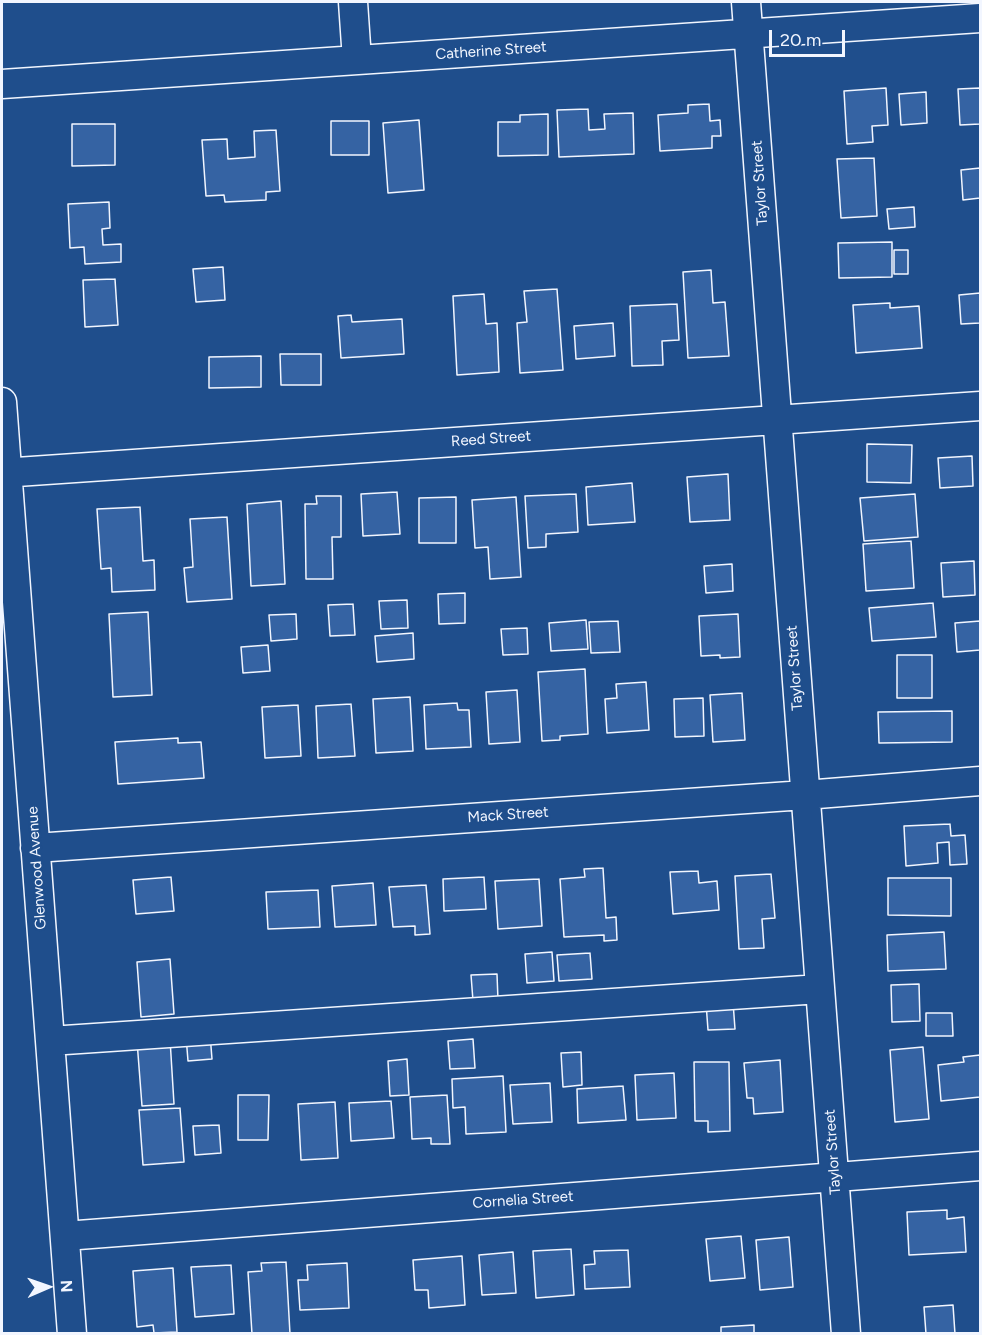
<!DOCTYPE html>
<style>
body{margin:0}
#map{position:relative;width:982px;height:1335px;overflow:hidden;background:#1f4e8c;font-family:Figtree,sans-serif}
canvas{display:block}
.frame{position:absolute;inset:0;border:3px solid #f2f6ff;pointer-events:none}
.north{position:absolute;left:18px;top:1257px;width:60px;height:60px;-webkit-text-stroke:4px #1f4e8c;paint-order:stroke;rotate:88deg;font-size:16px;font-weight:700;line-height:24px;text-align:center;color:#f2f6ff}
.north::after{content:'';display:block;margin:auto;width:21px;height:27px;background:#f2f6ff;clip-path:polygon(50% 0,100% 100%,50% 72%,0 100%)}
.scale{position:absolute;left:769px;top:30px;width:76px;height:27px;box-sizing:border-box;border:3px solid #f2f6ff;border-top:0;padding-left:8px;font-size:18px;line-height:21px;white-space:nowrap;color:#f2f6ff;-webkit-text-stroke:4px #1f4e8c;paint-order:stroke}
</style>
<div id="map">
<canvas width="982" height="1335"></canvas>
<div class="frame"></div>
<div class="north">N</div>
<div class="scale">20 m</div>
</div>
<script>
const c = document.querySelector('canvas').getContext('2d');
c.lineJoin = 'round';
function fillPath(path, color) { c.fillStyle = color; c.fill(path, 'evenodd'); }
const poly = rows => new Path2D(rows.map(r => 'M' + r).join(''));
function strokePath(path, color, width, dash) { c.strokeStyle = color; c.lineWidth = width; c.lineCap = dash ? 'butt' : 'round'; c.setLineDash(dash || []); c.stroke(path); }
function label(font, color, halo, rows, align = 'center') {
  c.font = font + ' Figtree,sans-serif'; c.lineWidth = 4.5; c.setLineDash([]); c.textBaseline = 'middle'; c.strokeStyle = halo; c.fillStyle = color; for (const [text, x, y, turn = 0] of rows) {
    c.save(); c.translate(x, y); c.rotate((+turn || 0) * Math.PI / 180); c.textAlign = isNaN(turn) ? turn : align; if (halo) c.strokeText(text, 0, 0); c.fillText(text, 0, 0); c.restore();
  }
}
const building = poly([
 [886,88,888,125,872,126,873,142,847,144,844,91,886,88],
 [980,88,980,124,960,125,958,89,980,88],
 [926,92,927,123,901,125,899,94,926,92],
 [709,104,710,121,720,120,721,136,712,136,712,148,660,151,658,115,688,113,688,105,709,104],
 [588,109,589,130,605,129,604,114,633,113,634,154,559,157,557,110,588,109],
 [548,114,548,155,498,156,498,122,520,122,520,115,548,114],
 [419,120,424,190,388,193,383,123,419,120],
 [331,121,369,121,369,155,331,155,331,121],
 [72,124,115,124,115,165,72,166,72,124],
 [276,130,280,191,266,192,266,200,225,202,224,195,206,196,202,140,227,139,228,159,255,157,254,131,276,130],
 [874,158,877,216,841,218,837,159,874,158],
 [980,168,980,198,963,200,961,170,980,168],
 [109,202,110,228,102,229,103,245,121,244,121,262,85,264,84,247,70,248,68,204,109,202],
 [914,207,915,227,889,229,887,209,914,207],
 [892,242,892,277,839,278,838,243,892,242],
 [894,250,908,250,908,274,894,274,894,250],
 [223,267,225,300,196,302,193,269,223,267],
 [711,270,713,303,725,302,729,356,688,358,683,272,711,270],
 [115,279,118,325,85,327,83,280,115,279],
 [557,289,563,370,520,373,517,323,527,322,524,291,557,289],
 [980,293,980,323,961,324,959,295,980,293],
 [484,294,486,324,497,323,499,372,457,375,453,296,484,294],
 [890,303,890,308,919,306,922,348,856,353,853,305,890,303],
 [677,304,679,340,662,341,663,365,632,366,630,306,677,304],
 [351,315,352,322,402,319,404,354,341,358,338,316,351,315],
 [613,323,615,356,576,359,574,326,613,323],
 [280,354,321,354,321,385,281,385,280,354],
 [261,356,261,387,209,388,209,357,261,356],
 [867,444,912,445,911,483,867,482,867,444],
 [972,456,973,486,940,488,938,458,972,456],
 [728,474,730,520,690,522,687,477,728,474],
 [632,483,635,522,588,525,586,487,632,483],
 [397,492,400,534,363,536,361,494,397,492],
 [576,494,578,532,546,534,546,547,528,548,525,496,576,494],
 [915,494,918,537,864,541,860,498,915,494],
 [316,496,341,496,341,537,332,537,333,579,306,579,305,504,317,504,316,496],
 [456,497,456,543,419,543,419,498,456,497],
 [516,497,521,577,490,579,488,547,475,548,472,500,516,497],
 [281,501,285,584,251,586,247,504,281,501],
 [140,507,143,561,154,560,155,590,112,592,111,568,101,569,97,509,140,507],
 [227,517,232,599,187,602,184,568,193,567,190,519,227,517],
 [911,541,914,588,866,591,863,544,911,541],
 [974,561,975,595,943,597,941,563,974,561],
 [732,564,733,591,706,593,704,566,732,564],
 [465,593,465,623,439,624,438,594,465,593],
 [407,600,408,628,381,629,379,601,407,600],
 [933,603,936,637,872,641,869,608,933,603],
 [353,604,355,635,330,636,328,605,353,604],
 [148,612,152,695,113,697,109,614,148,612],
 [296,614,297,639,271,641,269,615,296,614],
 [738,614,740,657,720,658,720,655,701,656,699,616,738,614],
 [586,620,588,649,551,651,549,623,586,620],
 [618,621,620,652,591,653,589,622,618,621],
 [980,621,980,650,957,652,955,623,980,621],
 [527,628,528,654,503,655,501,629,527,628],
 [413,633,414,659,377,662,375,636,413,633],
 [268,645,270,671,243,673,241,647,268,645],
 [897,655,932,655,932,698,897,698,897,655],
 [585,669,588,734,560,736,560,740,542,741,538,672,585,669],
 [646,682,649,730,607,733,605,699,617,698,616,684,646,682],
 [517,690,520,742,489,744,486,692,517,690],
 [742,693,745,740,713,742,710,695,742,693],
 [410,697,413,751,376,753,373,699,410,697],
 [703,698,704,736,675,737,674,699,703,698],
 [457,703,458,710,469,710,471,747,426,749,424,705,457,703],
 [351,704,355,756,318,758,316,706,351,704],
 [298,705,301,756,265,758,262,707,298,705],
 [952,711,952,742,879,743,878,712,952,711],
 [178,738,178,743,201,742,204,778,118,784,115,742,178,738],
 [950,824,951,836,965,835,967,864,950,865,949,842,937,843,938,863,906,866,904,826,950,824],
 [603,868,606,918,616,917,617,940,604,941,604,935,564,937,560,879,585,877,584,869,603,868],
 [698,871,699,883,717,881,719,910,673,914,670,872,698,871],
 [771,874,775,918,762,919,764,948,739,949,735,876,771,874],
 [171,877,174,911,136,914,133,880,171,877],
 [484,877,486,909,444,911,443,879,484,877],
 [888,878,951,878,951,916,888,915,888,878],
 [539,879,542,926,498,929,495,881,539,879],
 [373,883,376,925,335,927,332,886,373,883],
 [426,885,430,934,415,935,415,926,393,927,389,887,426,885],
 [318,890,320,927,268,929,266,892,318,890],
 [944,932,946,969,888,971,887,935,944,932],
 [552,952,554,981,527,983,525,954,552,952],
 [590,953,592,979,559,981,557,955,590,953],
 [170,959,174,1014,141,1017,137,962,170,959],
 [497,974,498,1000,473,1001,471,975,497,974],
 [919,984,920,1021,892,1022,891,985,919,984],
 [733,1002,735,1029,708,1030,706,1003,733,1002],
 [926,1013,952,1013,953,1036,926,1036,926,1013],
 [210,1034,212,1059,188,1061,186,1036,210,1034],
 [170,1039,174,1104,142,1106,137,1041,170,1039],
 [473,1039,475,1068,450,1069,448,1041,473,1039],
 [923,1047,929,1119,895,1122,890,1050,923,1047],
 [581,1052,582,1085,563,1087,561,1053,581,1052],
 [980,1055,980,1097,941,1101,938,1065,964,1062,963,1057,980,1055],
 [407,1059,409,1095,390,1096,388,1061,407,1059],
 [780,1060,783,1112,754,1114,753,1098,747,1098,744,1063,780,1060],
 [694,1062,729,1062,730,1131,708,1132,708,1121,695,1121,694,1062],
 [674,1073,676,1118,637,1120,635,1075,674,1073],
 [503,1076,506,1132,466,1134,465,1107,453,1108,452,1079,503,1076],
 [550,1083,552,1122,513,1124,510,1085,550,1083],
 [623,1086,626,1120,578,1123,577,1089,623,1086],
 [238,1095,269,1095,268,1140,238,1140,238,1095],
 [447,1095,450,1144,431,1144,431,1138,412,1139,410,1097,447,1095],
 [391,1101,394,1138,351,1141,349,1103,391,1101],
 [335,1102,338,1158,301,1160,298,1104,335,1102],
 [180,1108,184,1162,143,1165,139,1110,180,1108],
 [219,1125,221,1153,195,1155,193,1126,219,1125],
 [947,1210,947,1219,964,1217,966,1252,909,1255,907,1212,947,1210],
 [741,1236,745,1278,710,1281,706,1239,741,1236],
 [789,1237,793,1287,760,1290,756,1240,789,1237],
 [571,1249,574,1295,536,1298,533,1251,571,1249],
 [628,1250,630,1287,585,1289,584,1265,595,1264,594,1251,628,1250],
 [513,1252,516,1293,482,1295,479,1255,513,1252],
 [462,1256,465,1305,429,1308,428,1290,415,1290,413,1260,462,1256],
 [286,1262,290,1334,252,1334,248,1272,262,1271,261,1263,286,1262],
 [347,1263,349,1308,300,1310,298,1280,308,1280,307,1265,347,1263],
 [231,1265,234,1314,195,1317,191,1267,231,1265],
 [173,1268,177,1332,154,1333,153,1325,137,1327,133,1271,173,1268],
 [953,1305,955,1334,926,1334,924,1307,953,1305],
 [754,1325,754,1334,721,1334,721,1327,754,1325]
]);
fillPath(building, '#3563a3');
strokePath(building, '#f2f6ff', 1.5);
const minor = poly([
 [353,2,357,60],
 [746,2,846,1334],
 [2,84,980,18],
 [2,402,72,1334],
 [2,473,980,406],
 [35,848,805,795,980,781],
 [50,1041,820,989],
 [65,1236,980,1166]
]);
strokePath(minor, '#f2f6ff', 31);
strokePath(minor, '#1f4e8c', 28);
label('15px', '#f2f6ff', '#1f4e8c', [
 ["Catherine Street",491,51,-4],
 ["Taylor Street",760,183,-94],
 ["Reed Street",491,439,-4],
 ["Taylor Street",795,668,-94],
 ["Mack Street",508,815,-4],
 ["Glenwood Avenue",37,868,-94],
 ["Taylor Street",833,1152,-94],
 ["Cornelia Street",523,1200,-4]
]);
</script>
